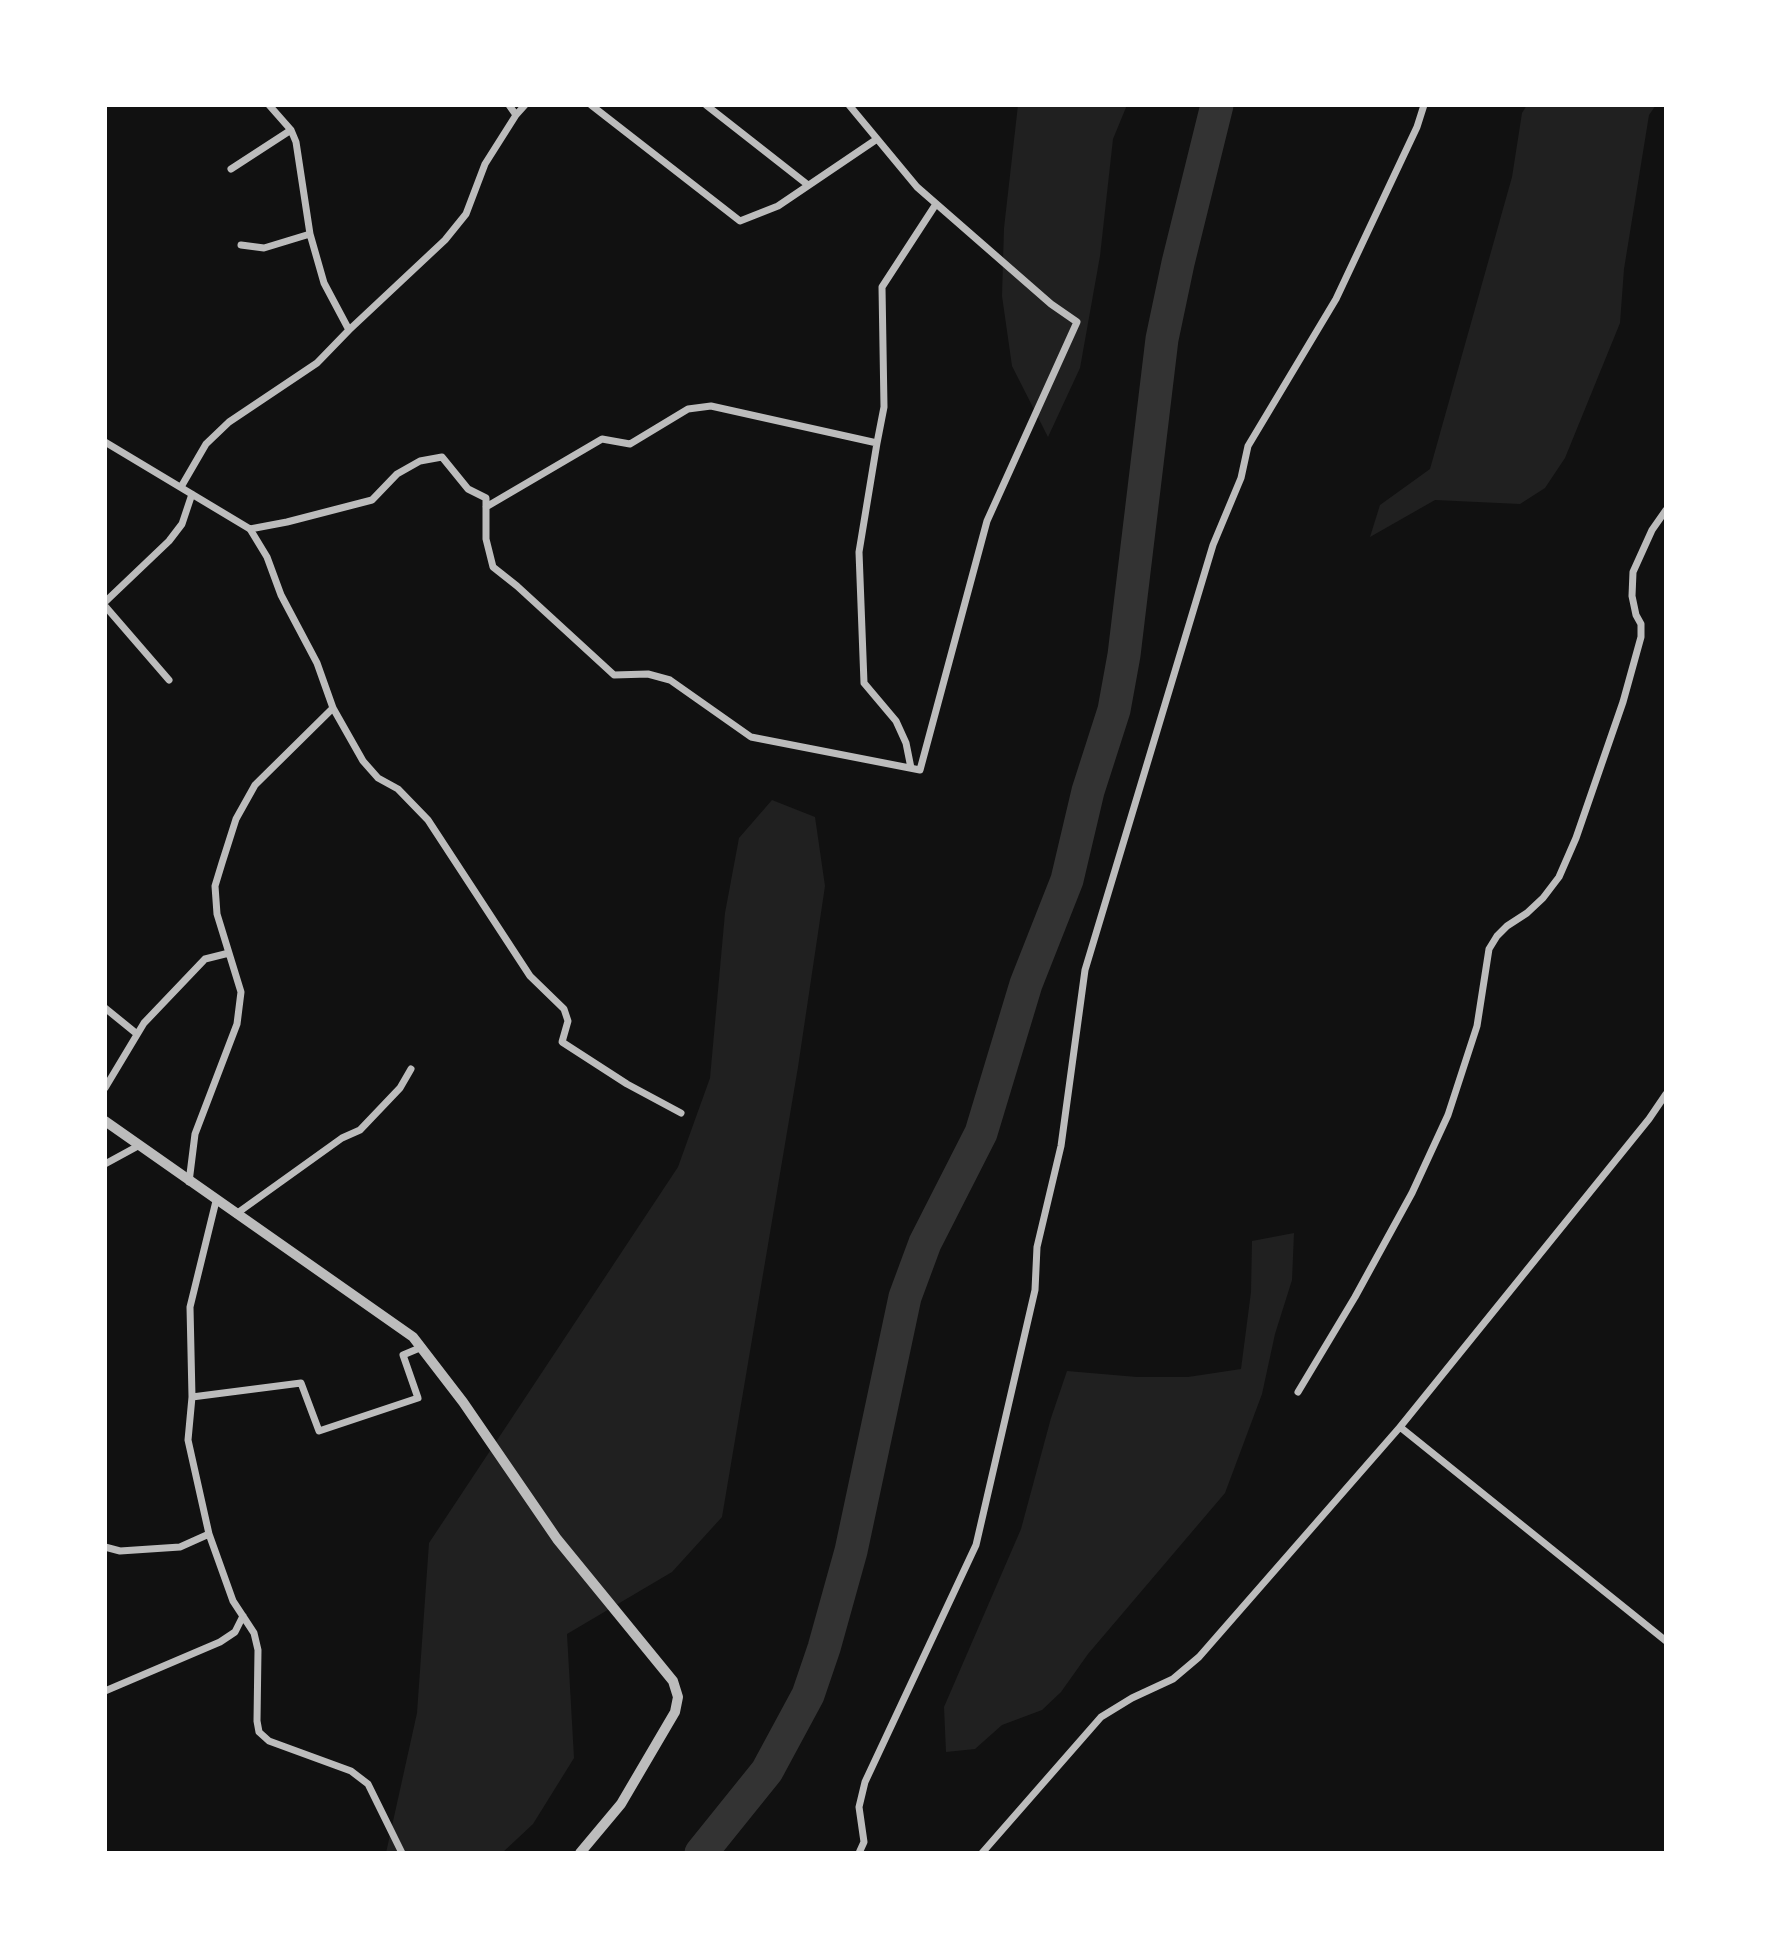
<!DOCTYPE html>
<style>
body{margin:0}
#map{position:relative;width:1771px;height:1958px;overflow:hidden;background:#111;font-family:"Space Grotesk",sans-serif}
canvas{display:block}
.frame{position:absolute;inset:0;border:107px solid #fff;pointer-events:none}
</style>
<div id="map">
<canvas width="1771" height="1958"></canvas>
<div class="frame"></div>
</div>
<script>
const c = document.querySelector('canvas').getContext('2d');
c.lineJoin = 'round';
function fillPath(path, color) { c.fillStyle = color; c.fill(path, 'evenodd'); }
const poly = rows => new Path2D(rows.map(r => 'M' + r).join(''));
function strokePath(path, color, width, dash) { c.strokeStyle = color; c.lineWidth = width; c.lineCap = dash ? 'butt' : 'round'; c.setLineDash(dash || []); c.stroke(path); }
fillPath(poly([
 [1018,105,1127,105,1113,139,1100,256,1080,368,1048,437,1012,366,1002,296,1004,228],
 [1527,105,1656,105,1649,115,1624,269,1620,323,1565,458,1545,488,1520,504,1435,500,1370,537,1380,505,1430,469,1512,177,1522,113],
 [772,800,815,817,825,886,798,1067,722,1517,672,1572,567,1634,574,1758,533,1824,502,1853,386,1853,417,1713,429,1543,678,1167,710,1078,725,913,739,838],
 [1294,1233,1292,1280,1275,1334,1262,1394,1225,1493,1088,1654,1061,1692,1042,1710,1002,1725,975,1749,946,1752,944,1707,1021,1529,1051,1418,1067,1371,1137,1377,1188,1377,1241,1369,1251,1292,1252,1241]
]), '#202020');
strokePath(poly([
 [701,1853,767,1771,808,1695,824,1648,851,1551,905,1297,925,1243,981,1133,1026,984,1067,880,1088,791,1114,710,1124,655,1162,339,1178,263,1217,105]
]), '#333', 33);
strokePath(poly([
 [269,105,291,130,296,142,310,234,324,283,349,330,445,240,466,214,485,164,516,115,509,105],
 [591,105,740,221,778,206,877,139],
 [706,105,808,185],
 [516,115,525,105],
 [231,169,291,130],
 [241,245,264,248,310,234],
 [105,442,250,529,267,557,281,595,317,663,333,708,363,761,378,778,398,789,428,820,530,976,564,1009,568,1021,562,1042,627,1084,681,1113],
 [877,443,859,552,864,683,896,721,906,743,911,768],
 [181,487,206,444,229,422,317,363,349,330],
 [486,507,602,439,630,444,688,409,711,406,877,443,884,407,882,287,936,204],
 [250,529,287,522,372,500,397,474,420,461,442,457,468,489,486,498,486,539,493,567,517,586,614,675,648,674,670,680,751,737,920,770,987,521,1077,322,1051,304,917,187,849,105],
 [105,602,169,541,182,524,192,494],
 [105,606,169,680],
 [105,1008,137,1034],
 [105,1088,144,1023,205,959,229,953],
 [105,1164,138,1146],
 [189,1182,195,1134,237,1024,241,992,217,914,215,886,222,863,236,819,255,785,333,708],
 [216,1201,190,1307,192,1397,188,1440,209,1534,233,1601,254,1633,258,1650,257,1721,259,1732,269,1741,351,1771,368,1784,402,1853],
 [236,1214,342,1138,360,1130,400,1088,411,1069],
 [1298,1392,1355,1297,1412,1193,1448,1115,1477,1026,1489,949,1497,936,1507,926,1527,913,1543,898,1559,877,1576,838,1623,702,1641,637,1641,624,1636,615,1632,596,1633,572,1652,530,1666,510],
 [192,1397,301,1383,319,1431,418,1398,403,1355,422,1347],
 [1400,1427,1666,1641],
 [105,1547,120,1551,180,1547,209,1534],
 [105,1691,220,1642,235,1632,243,1616],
 [859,1853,864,1842,859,1807,865,1782,976,1545,1035,1290,1037,1247,1061,1146,1085,970,1213,545,1241,478,1248,446,1336,299,1417,127,1424,105],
 [982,1853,1101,1717,1132,1698,1173,1679,1199,1657,1400,1427,1649,1119,1666,1094]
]), '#bcbcbc', 7);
strokePath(poly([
 [105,1121,413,1337,463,1402,557,1539,673,1681,678,1697,675,1712,621,1804,580,1853]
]), '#bcbcbc', 10);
</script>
